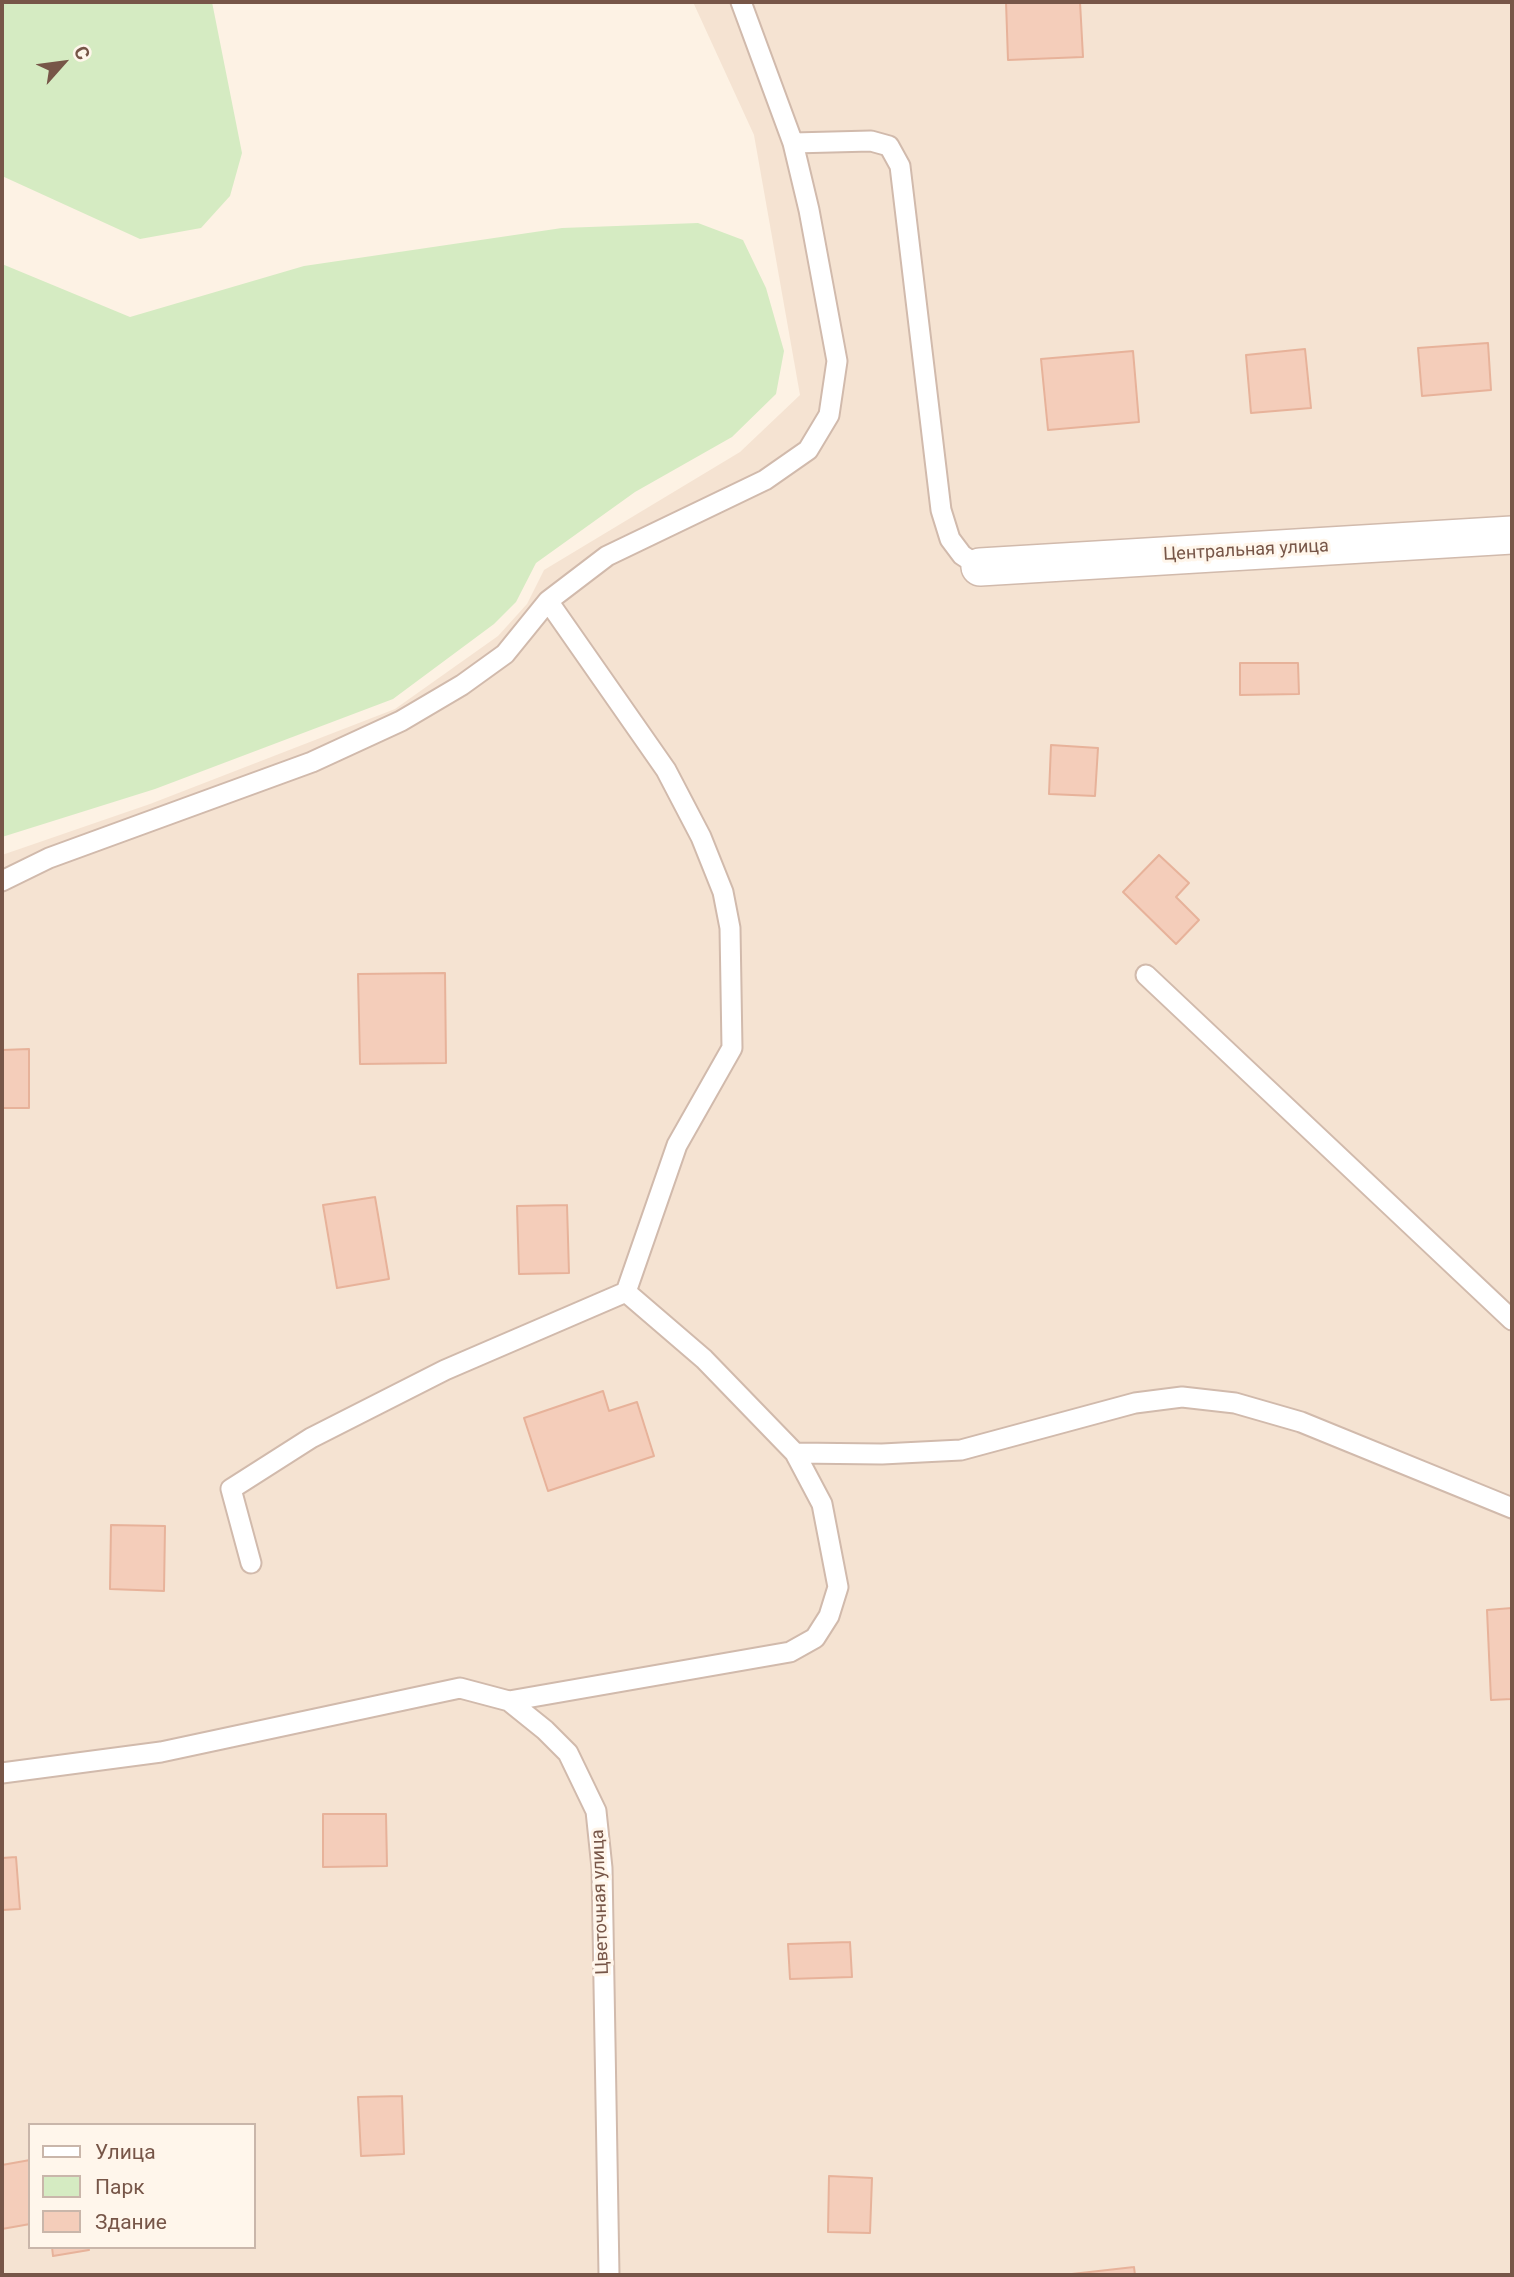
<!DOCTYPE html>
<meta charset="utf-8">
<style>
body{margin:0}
#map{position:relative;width:1514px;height:2277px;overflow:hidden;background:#fdf2e4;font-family:Roboto,sans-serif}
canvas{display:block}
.frame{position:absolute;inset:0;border:4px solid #775648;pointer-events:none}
.legend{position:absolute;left:28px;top:2123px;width:228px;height:126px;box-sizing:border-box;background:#fff6eb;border:2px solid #c9b6aa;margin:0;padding:9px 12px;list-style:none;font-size:21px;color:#775648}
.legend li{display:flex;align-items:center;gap:14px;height:35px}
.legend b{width:35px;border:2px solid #c9b6aa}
.north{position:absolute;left:28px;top:28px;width:70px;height:70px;-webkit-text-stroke:5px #fff6eb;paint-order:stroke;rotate:62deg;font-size:19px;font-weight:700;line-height:28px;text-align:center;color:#775648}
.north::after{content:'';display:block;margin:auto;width:24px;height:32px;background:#775648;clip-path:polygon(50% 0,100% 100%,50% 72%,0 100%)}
</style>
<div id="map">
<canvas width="1514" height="2277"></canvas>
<div class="frame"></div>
<ul class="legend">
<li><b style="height:9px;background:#fff"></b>Улица</li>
<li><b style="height:19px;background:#d5ebc2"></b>Парк</li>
<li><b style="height:19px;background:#f4cdba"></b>Здание</li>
</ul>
<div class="north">С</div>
</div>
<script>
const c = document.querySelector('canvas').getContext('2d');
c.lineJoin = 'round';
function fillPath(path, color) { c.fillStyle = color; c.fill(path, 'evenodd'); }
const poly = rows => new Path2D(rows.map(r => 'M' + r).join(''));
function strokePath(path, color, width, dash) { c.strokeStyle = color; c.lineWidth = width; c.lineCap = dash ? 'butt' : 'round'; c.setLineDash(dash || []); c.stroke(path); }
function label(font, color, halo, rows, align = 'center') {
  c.font = font + ' Roboto,sans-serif'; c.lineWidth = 6; c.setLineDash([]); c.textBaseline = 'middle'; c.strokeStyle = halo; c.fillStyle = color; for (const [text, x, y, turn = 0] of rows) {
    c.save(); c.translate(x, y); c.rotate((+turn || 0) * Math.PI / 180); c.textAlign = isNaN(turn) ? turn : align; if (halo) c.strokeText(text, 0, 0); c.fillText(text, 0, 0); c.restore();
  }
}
fillPath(poly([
 [693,2,1512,2,1512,2275,2,2275,2,855,150,804,395,709,498,636,527,604,544,570,740,452,800,395,754,135],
 [30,2125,254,2125,254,2247,30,2247]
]), '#f5e3d2');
fillPath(poly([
 [2,2,212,2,242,153,230,196,201,228,140,239,2,176],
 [698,223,743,240,766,288,784,351,776,394,732,437,635,492,536,563,516,602,494,624,393,699,155,789,2,837,2,264,130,317,304,266,562,228]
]), '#d5ebc2');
const building = poly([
 [1006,2,1080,2,1083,57,1008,60,1006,2],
 [1488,343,1491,390,1422,396,1418,348,1488,343],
 [1305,349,1311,408,1251,413,1246,355,1305,349],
 [1133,351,1139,422,1048,430,1041,359,1133,351],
 [1240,663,1298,663,1299,694,1240,695,1240,663],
 [1051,745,1098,748,1095,796,1049,794,1051,745],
 [1159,855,1189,883,1176,897,1199,920,1176,944,1123,892,1159,855],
 [445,973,446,1063,360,1064,358,974,445,973],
 [29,1049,29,1108,2,1108,2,1050,29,1049],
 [375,1197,389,1279,337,1288,323,1205,375,1197],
 [567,1205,569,1273,519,1274,517,1206,567,1205],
 [603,1391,609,1411,637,1402,654,1456,548,1491,524,1418,603,1391],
 [111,1525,165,1526,164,1591,110,1589,111,1525],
 [1512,1608,1512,1699,1491,1700,1487,1610,1512,1608],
 [323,1814,386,1814,387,1866,323,1867,323,1814],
 [16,1857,20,1909,2,1910,2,1858,16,1857],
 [850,1942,852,1977,790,1979,788,1944,850,1942],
 [402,2096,404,2154,361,2156,358,2097,402,2096],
 [30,2160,30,2224,2,2229,2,2165,30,2160],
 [829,2176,872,2178,870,2233,828,2232,829,2176],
 [52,2247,88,2247,89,2250,53,2256,52,2247],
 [1134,2267,1135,2275,1063,2275,1134,2267]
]);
fillPath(building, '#f4cdba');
strokePath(building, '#e7b29a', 2);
const lane = poly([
 [793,143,871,141,889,146,900,166,941,510,950,539,962,555,980,567],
 [2,881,49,858,312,762,401,721,462,685,505,654,548,601,607,556,765,480,808,450,829,415,837,361,809,210,793,143,741,2],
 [1146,975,1512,1320],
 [795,1453,882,1454,961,1450,1135,1403,1182,1397,1235,1403,1301,1422,1512,1508],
 [251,1563,231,1489,311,1438,445,1370,626,1292],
 [509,1701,790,1652,815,1638,829,1616,838,1587,822,1504,795,1453,704,1359,626,1292,677,1145,732,1048,730,928,723,892,701,837,666,770,548,601],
 [2,1773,161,1752,460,1688,509,1701,545,1730,568,1753,596,1811,602,1868,609,2275]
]);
const street = poly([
 [980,567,1512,535]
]);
strokePath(lane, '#d1baac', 23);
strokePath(street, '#d1baac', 40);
strokePath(lane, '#fff', 19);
strokePath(street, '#fff', 37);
label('18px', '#775648', '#fff6eb', [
 ["Центральная улица",1246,551,-3],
 ["Цветочная улица",601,1902,-92]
]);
</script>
